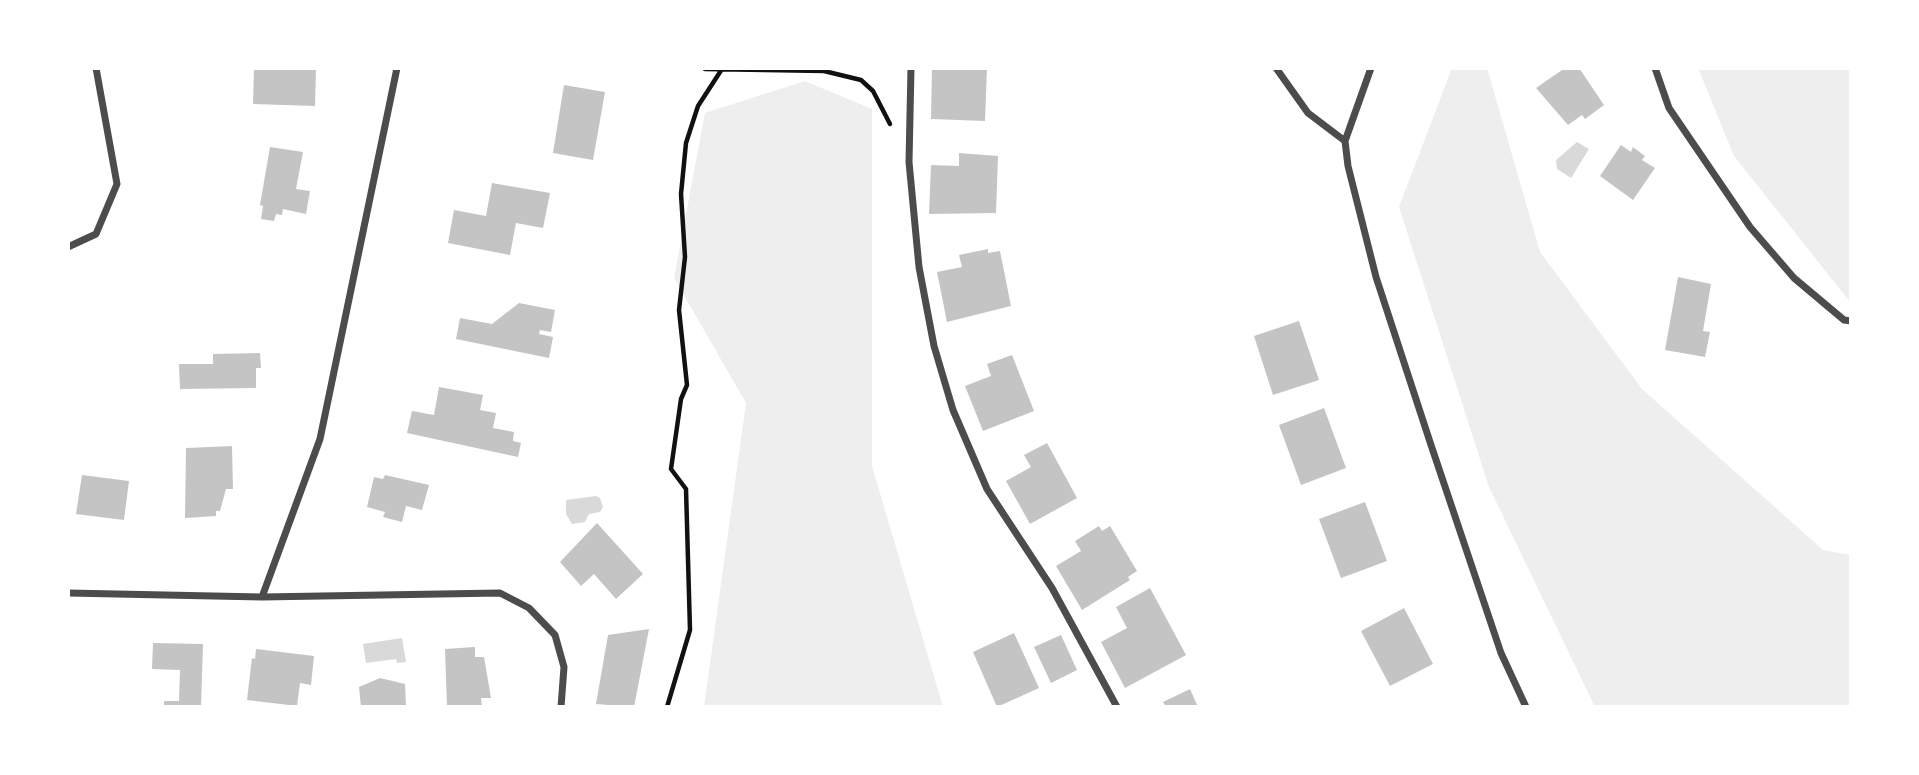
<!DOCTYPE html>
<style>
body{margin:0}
#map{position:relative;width:1919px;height:775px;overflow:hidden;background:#fff;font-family:Quicksand,sans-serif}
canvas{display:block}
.frame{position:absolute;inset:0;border:70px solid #fff;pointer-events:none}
</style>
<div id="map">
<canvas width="1919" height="775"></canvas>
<div class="frame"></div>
</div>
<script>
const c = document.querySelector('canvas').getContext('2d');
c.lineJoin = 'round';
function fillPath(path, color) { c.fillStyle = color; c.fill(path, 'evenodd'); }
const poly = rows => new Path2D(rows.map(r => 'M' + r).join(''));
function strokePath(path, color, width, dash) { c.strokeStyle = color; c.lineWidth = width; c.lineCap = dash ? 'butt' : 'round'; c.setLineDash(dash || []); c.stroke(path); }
fillPath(poly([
 [1452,68,1487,68,1540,252,1642,389,1823,550,1851,555,1851,707,1595,707,1489,487,1399,207],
 [1698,68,1851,68,1851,303,1734,156],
 [805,81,872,109,872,466,943,707,704,707,746,403,674,278,705,113]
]), '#eee');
fillPath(poly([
 [1577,142,1589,149,1571,178,1557,169,1556,160],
 [596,496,600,498,603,507,600,512,589,514,585,522,572,524,566,514,566,500],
 [402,638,406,662,397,663,396,659,366,663,363,644]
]), '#d9d9d9');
fillPath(poly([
 [254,68,316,69,315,106,253,104],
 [932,68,987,68,985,121,931,119],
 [1565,68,1579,68,1604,105,1585,119,1582,115,1568,125,1536,88],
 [564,85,605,92,593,160,553,153],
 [1621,145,1631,152,1633,147,1645,156,1642,160,1655,168,1633,200,1600,176],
 [270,147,303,152,296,189,310,191,306,214,283,209,282,215,276,214,274,221,261,219,263,206,260,205],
 [959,153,998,156,996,213,929,214,931,165,959,166],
 [492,183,550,193,543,228,516,223,510,255,448,243,454,210,486,216],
 [988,249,988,253,1000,251,1011,306,947,322,937,272,962,267,959,255],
 [1678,277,1711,284,1703,331,1710,332,1705,357,1665,350],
 [519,303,555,310,551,332,540,330,539,334,553,337,549,358,456,339,460,318,492,324],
 [1299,321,1319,380,1273,395,1254,336],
 [260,353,261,368,256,368,256,388,180,389,179,364,213,364,213,354],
 [1012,355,1034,411,983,431,965,386,991,376,987,364],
 [439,387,483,395,480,410,496,413,493,428,514,432,513,441,521,443,518,457,407,433,412,411,434,415],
 [1324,408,1346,468,1301,485,1279,425],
 [1047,443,1077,498,1030,524,1006,481,1031,467,1024,455],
 [232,446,233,489,226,489,220,511,216,511,216,516,185,518,186,448],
 [82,475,129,481,124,520,76,514],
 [385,475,429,485,422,510,406,506,402,522,383,517,385,512,367,507,374,477,383,479],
 [1365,502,1387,561,1341,578,1319,519],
 [597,523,643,574,616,599,594,574,581,586,560,562],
 [1099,526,1102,531,1110,526,1137,571,1128,577,1130,580,1082,610,1056,566,1081,551,1075,541],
 [1150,588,1186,655,1125,688,1101,642,1127,628,1116,607],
 [1404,608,1433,664,1390,686,1361,631],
 [649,629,634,707,596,704,608,635],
 [1014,633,1039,688,997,707,973,652],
 [1061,635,1077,670,1051,683,1034,647],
 [153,643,203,644,201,707,164,707,164,701,179,701,180,670,152,669],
 [475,647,475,657,484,657,491,698,481,698,482,707,447,707,445,649],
 [256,649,314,656,311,685,300,683,297,706,247,700,252,658,255,659],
 [380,678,405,684,406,707,361,707,359,687],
 [1190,689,1198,707,1166,707,1163,702]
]), '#c4c4c4');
strokePath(poly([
 [705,69,824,71,861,80,873,91,890,124],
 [667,707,690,630,686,489,671,469,681,399,687,385,679,310,685,257,681,194,686,143,698,106,722,69]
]), '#111', 4.5);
strokePath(poly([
 [911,68,909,162,919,267,934,346,953,410,987,489,1052,588,1117,707],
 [1276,68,1308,113,1345,141],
 [1371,68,1345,141,1348,166,1376,277,1431,445,1501,653,1526,707],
 [1655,68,1669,108,1750,227,1794,278,1844,320,1851,321],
 [68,247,96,234,117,184,96,68],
 [68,593,262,597,500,593,529,608,555,635,564,667,561,707],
 [262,597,320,439,397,68]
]), '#4c4c4c', 7);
</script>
